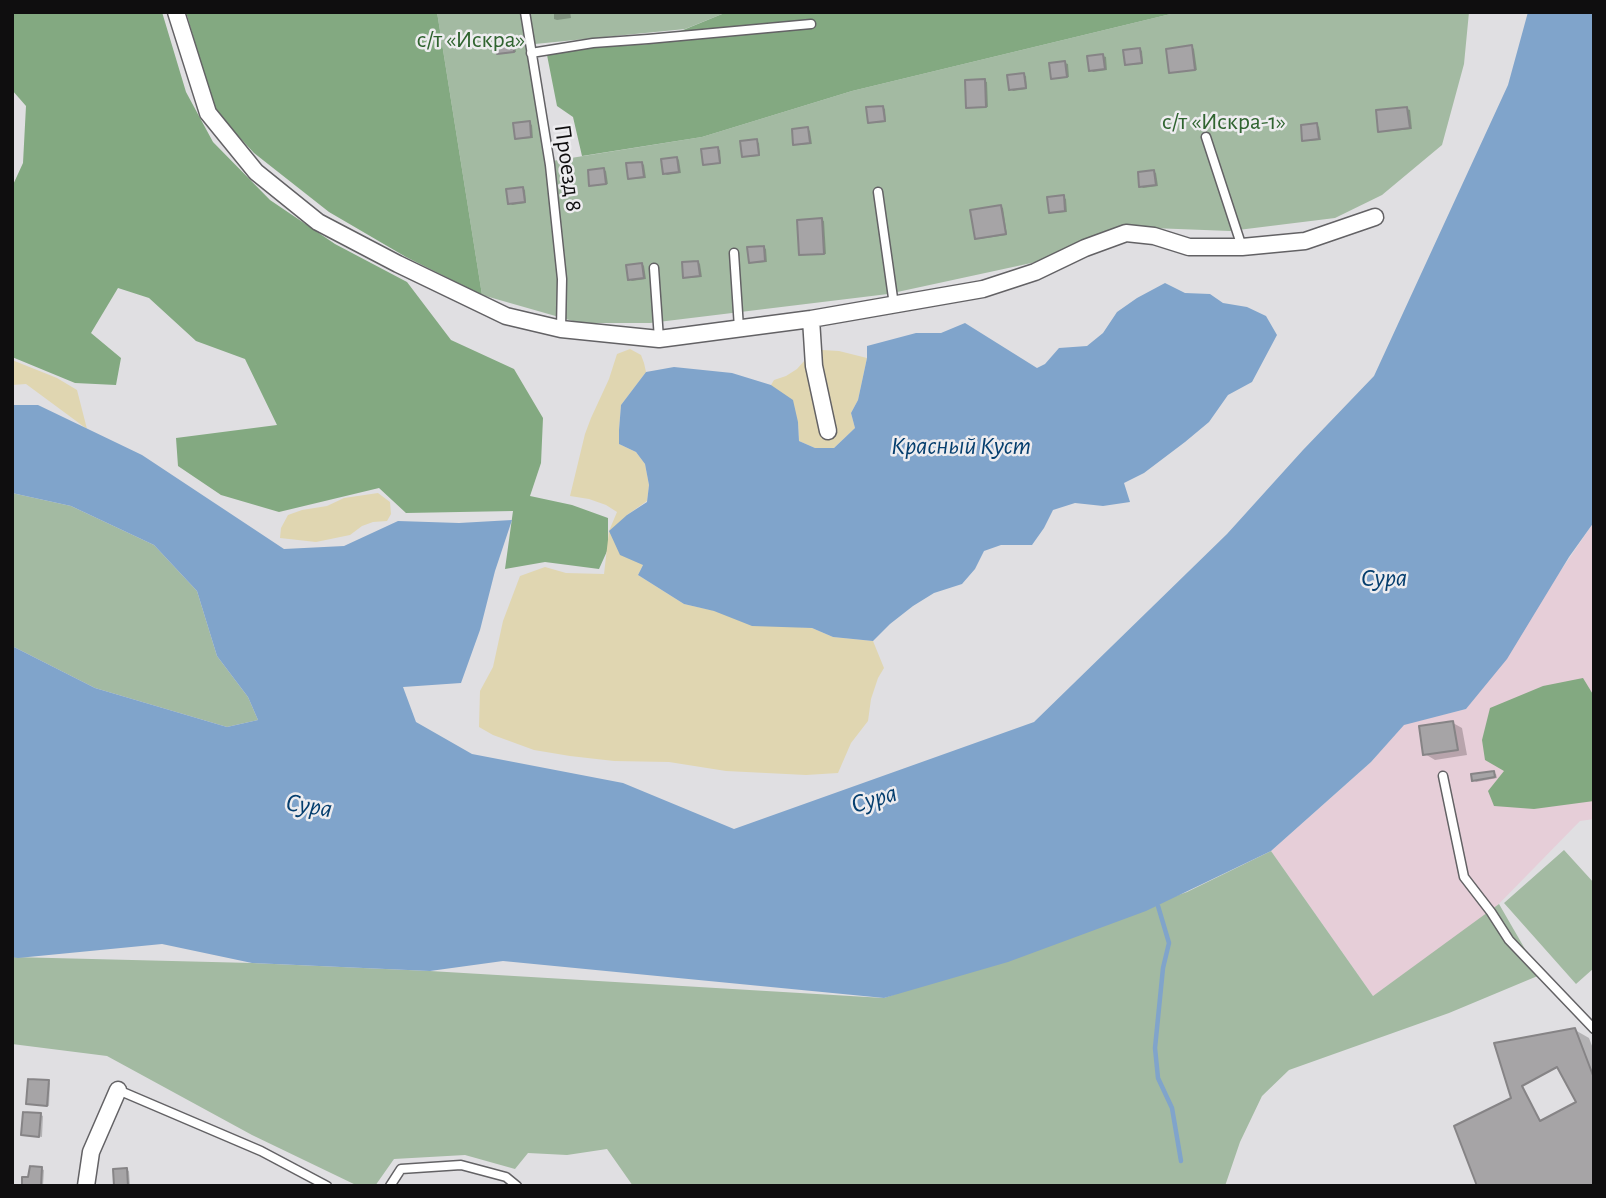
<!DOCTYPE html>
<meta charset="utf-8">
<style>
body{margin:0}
#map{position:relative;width:1606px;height:1198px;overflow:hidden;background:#e0dfe2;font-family:"Alegreya Sans",sans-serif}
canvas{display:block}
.frame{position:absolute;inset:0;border:14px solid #0f0e0f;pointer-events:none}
</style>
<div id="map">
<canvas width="1606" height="1198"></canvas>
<div class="frame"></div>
</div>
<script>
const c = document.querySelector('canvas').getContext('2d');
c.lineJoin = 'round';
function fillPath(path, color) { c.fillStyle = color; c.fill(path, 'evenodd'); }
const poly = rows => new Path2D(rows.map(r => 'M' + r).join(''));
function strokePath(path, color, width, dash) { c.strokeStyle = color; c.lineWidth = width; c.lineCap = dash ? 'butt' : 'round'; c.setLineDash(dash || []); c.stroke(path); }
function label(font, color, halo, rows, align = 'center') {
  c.font = font + ' "Alegreya Sans",sans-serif'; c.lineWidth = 5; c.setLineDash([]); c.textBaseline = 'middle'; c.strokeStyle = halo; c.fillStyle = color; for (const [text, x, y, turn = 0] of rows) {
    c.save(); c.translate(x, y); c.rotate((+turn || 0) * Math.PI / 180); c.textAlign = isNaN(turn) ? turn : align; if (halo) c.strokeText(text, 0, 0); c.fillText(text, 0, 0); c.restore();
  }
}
fillPath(poly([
 [1594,522,1594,819,1580,821,1491,912,1373,996,1271,851,1371,762,1404,724,1466,709]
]), '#e6ced8');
fillPath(poly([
 [437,12,727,12,685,29,535,44,528,60,546,162,702,137,852,91,1179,12,1469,12,1464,64,1442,145,1382,195,1335,218,1230,231,1126,227,1036,262,888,294,650,323,580,323,482,295],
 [12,493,71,506,154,545,197,591,217,656,248,697,258,720,227,727,95,688,12,646],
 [1564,850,1594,883,1594,968,1576,984,1504,903],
 [1271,851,1373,996,1499,904,1540,975,1449,1013,1289,1070,1262,1096,1240,1142,1225,1186,633,1186,607,1149,567,1155,528,1153,515,1169,465,1155,394,1159,375,1186,358,1186,252,1135,107,1056,12,1044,12,957,252,963,430,971,884,998,1187,892]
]), '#a3baa2');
fillPath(poly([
 [12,12,162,12,186,92,213,142,270,200,335,244,407,282,451,340,514,369,543,418,541,463,530,496,572,505,608,518,608,549,599,569,545,562,505,569,513,511,406,513,379,488,279,512,221,495,178,466,176,438,277,425,245,359,196,341,149,298,118,288,91,333,121,358,116,385,75,383,12,357,12,187,23,163,26,106,12,90],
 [186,12,437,12,482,295,406,257,329,212,254,153,215,111],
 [727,12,1179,12,852,91,702,137,582,156,573,117,557,106,547,55,596,47,649,44],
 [1583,678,1594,696,1594,801,1534,809,1494,806,1488,791,1504,771,1485,760,1482,740,1490,708,1543,686]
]), '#83a981');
fillPath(poly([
 [630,349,641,355,644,363,646,372,621,405,619,430,619,444,636,452,645,464,649,485,647,501,627,515,643,565,638,575,684,604,783,626,812,628,833,637,873,641,884,668,878,678,871,699,868,721,851,743,838,773,806,775,726,771,669,762,614,761,570,756,534,750,493,735,479,727,480,691,493,667,503,621,520,576,545,567,566,573,604,574,609,531,617,512,606,505,589,499,570,496,585,434,591,418,609,379,617,354],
 [822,350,839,351,867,358,858,400,851,413,855,428,834,448,815,448,799,441,798,422,771,385,774,380,786,376,797,369,805,360],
 [12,360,57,378,77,390,87,429,26,384,12,385],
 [378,493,390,502,391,514,387,521,373,522,362,526,350,535,316,542,280,538,281,528,288,515,302,510,327,506,344,498]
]), '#e0d6b1');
fillPath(poly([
 [1528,12,1594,12,1594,522,1569,557,1507,659,1466,709,1404,725,1371,762,1271,851,1146,911,1008,962,884,998,503,961,430,971,252,963,162,944,18,958,12,957,12,646,95,688,227,727,258,720,248,697,217,656,197,591,154,545,71,506,12,493,12,405,38,405,142,455,284,549,344,546,398,521,459,523,512,520,495,571,480,630,461,683,403,687,416,722,472,754,623,783,734,829,1034,722,1227,534,1303,450,1374,376,1508,85],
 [1165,283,1185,293,1210,294,1223,303,1247,307,1266,316,1277,335,1252,382,1228,395,1209,422,1185,442,1144,473,1124,483,1130,502,1103,506,1075,503,1053,510,1044,528,1032,545,1001,545,984,551,975,569,962,584,934,593,913,606,890,624,873,641,833,637,812,628,752,626,714,611,684,604,638,575,643,565,620,555,609,531,627,515,647,502,649,485,645,464,636,452,619,444,619,430,621,405,646,372,674,367,732,373,771,385,793,400,798,422,799,441,815,448,834,448,855,428,851,413,858,400,867,358,867,346,916,333,941,333,965,323,1037,368,1045,364,1059,348,1087,346,1103,333,1117,312,1137,298]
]), '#80a4cb');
fillPath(poly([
 [554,12,570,12,571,18,557,20,554,19],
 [512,38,514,39,516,52,501,54,499,52],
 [1192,47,1194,49,1197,70,1173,73,1170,72],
 [1139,49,1142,51,1143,64,1129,65,1127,64],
 [1103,56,1106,57,1107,70,1093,72,1091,70],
 [1065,63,1068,64,1069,77,1055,79,1053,77],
 [1023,75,1026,76,1027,89,1013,91,1011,89],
 [984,81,987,82,988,107,970,108,968,107],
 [882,107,885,109,886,122,872,123,870,122],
 [1407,109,1410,110,1412,129,1382,132,1380,131],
 [529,123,532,125,533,138,519,139,517,138],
 [1317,125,1319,127,1321,140,1306,141,1304,140],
 [808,129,810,131,812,144,797,145,795,144],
 [756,141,759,143,760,156,746,157,744,156],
 [717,149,720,150,721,163,707,165,705,164],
 [677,158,679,160,681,173,667,175,664,173],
 [642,163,644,165,646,178,632,179,629,178],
 [604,170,606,171,608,184,593,186,591,184],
 [1154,172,1156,173,1158,186,1143,188,1141,186],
 [522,188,525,190,526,203,512,205,510,203],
 [1063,197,1066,199,1067,212,1053,213,1051,212],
 [1001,207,1003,208,1007,235,979,239,976,238],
 [821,220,824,221,826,254,803,255,800,254],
 [763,247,766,249,767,262,753,263,750,262],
 [698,262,700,264,702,277,687,278,685,277],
 [642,264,644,266,646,279,632,281,629,279],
 [1453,723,1462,728,1467,755,1435,760,1425,754],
 [1493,773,1496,774,1497,778,1476,782,1474,780],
 [1575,1030,1589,1038,1594,1051,1594,1186],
 [48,1082,50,1083,49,1106,28,1103],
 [41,1115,43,1116,42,1137,23,1134],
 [42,1169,44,1170,43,1186,23,1186],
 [127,1170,129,1171,130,1186,115,1186]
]), '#0003');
strokePath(poly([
 [1158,906,1169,943,1163,968,1155,1048,1158,1078,1172,1108,1181,1161]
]), '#80a4cb', 4.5);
const building = poly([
 [512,36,514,52,497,54,495,38,512,36],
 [1192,45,1195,70,1169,73,1166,49,1192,45],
 [1140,48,1142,63,1125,65,1123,50,1140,48],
 [1103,54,1105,69,1089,71,1087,56,1103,54],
 [1065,61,1067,77,1051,79,1049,63,1065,61],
 [1024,73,1026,88,1009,90,1007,75,1024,73],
 [985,79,986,107,966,108,965,80,985,79],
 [883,106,885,121,868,123,866,107,883,106],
 [1407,107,1410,128,1378,132,1376,110,1407,107],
 [530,121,531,137,515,139,513,123,530,121],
 [1317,123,1319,139,1302,141,1301,125,1317,123],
 [808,127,810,143,793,145,792,129,808,127],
 [757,139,759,155,742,157,740,141,757,139],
 [718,147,720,163,703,165,701,149,718,147],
 [677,157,679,172,663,174,661,159,677,157],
 [642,162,644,177,628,179,626,163,642,162],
 [604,168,606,184,589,186,588,170,604,168],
 [1154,170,1156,185,1139,187,1138,172,1154,170],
 [523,187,525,202,508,204,506,189,523,187],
 [1064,195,1065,211,1049,213,1047,197,1064,195],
 [1001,205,1006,234,975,239,970,210,1001,205],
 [822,218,824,254,799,255,797,220,822,218],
 [764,246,765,261,749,263,747,247,764,246],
 [698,261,700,276,683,278,682,262,698,261],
 [642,263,644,278,628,280,626,265,642,263],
 [1453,721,1458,750,1423,755,1419,726,1453,721],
 [1494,771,1495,777,1472,781,1471,774,1494,771],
 [1575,1028,1594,1078,1594,1186,1477,1186,1454,1126,1511,1098,1494,1043,1575,1028],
 [1557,1067,1576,1102,1540,1121,1522,1086,1557,1067],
 [28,1079,49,1080,47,1106,26,1104,28,1079],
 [23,1112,41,1113,39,1137,21,1135,23,1112],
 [30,1166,42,1167,41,1186,22,1186,22,1177,28,1177,30,1166],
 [127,1168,128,1186,114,1186,113,1169,127,1168]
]);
fillPath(building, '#a6a4a6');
strokePath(building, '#868486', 2);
const service = poly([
 [525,12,550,165,562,279,561,329],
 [531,53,593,43,648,39,811,24],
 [1206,137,1242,247],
 [878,192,894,305],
 [734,253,739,328],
 [654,268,659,339],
 [1443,776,1464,877,1491,912,1509,940,1594,1029],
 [118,1090,261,1151,327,1186],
 [390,1186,401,1169,461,1165,506,1177,517,1186]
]);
const minor = poly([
 [176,12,208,113,256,172,318,222,398,264,506,316,561,329,659,339,811,319,983,289,1035,272,1085,248,1126,233,1154,236,1189,247,1242,247,1305,241,1375,217],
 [811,319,814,366,828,431],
 [86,1186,91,1152,118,1090]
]);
strokePath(service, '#636265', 11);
strokePath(minor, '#636265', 19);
strokePath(service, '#fff', 8);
strokePath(minor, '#fff', 16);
label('24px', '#306430', '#edecef', [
 ["с/т «Искра»",471,40],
 ["с/т «Искра-1»",1224,122]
]);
label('24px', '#0f0e0f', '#edecef', [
 ["Проезд 8",568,168,82]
]);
label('italic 26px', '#053e6e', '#edecef', [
 ["Красный Куст",961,446],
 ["Сура",1384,578],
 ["Сура",874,799,-17],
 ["Сура",309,806,9]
]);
</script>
